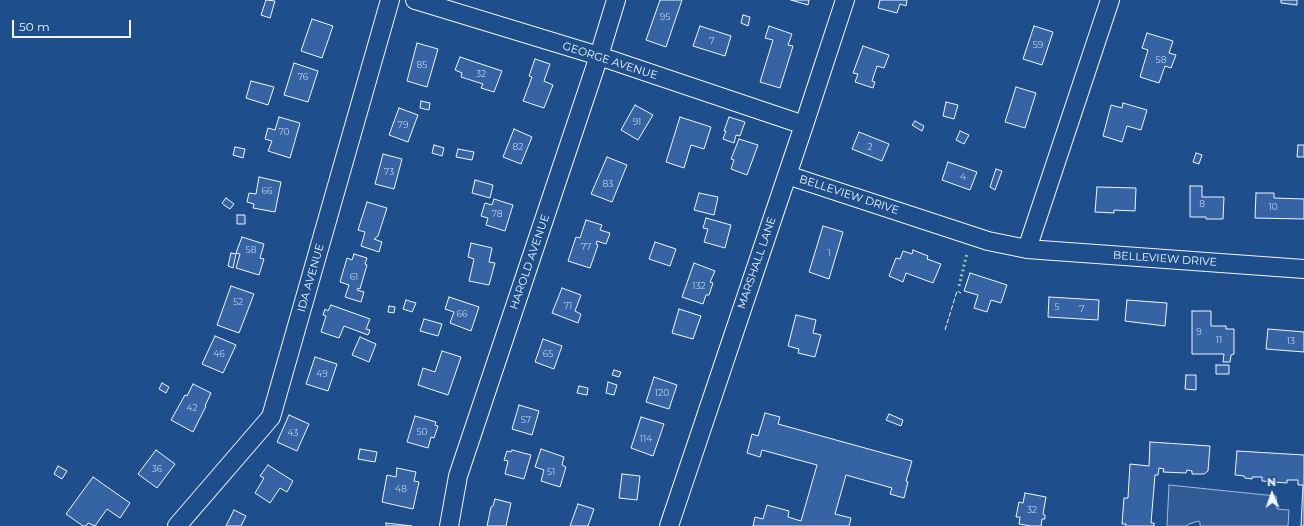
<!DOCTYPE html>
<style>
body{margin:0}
#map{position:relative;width:1304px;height:526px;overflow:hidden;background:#1f4e8c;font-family:Montserrat,sans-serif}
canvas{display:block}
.north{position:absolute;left:1252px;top:474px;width:40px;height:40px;-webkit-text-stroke:3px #1f4e8c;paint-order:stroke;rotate:358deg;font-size:11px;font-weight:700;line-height:16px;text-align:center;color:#f2f6ff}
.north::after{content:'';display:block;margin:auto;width:14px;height:18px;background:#f2f6ff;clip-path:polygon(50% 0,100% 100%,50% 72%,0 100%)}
.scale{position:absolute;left:12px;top:20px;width:119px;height:18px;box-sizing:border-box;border:2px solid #f2f6ff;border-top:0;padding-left:5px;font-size:12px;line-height:14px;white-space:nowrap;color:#f2f6ff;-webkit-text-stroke:3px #1f4e8c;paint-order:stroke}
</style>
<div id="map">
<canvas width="1304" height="526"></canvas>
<div class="north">N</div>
<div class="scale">50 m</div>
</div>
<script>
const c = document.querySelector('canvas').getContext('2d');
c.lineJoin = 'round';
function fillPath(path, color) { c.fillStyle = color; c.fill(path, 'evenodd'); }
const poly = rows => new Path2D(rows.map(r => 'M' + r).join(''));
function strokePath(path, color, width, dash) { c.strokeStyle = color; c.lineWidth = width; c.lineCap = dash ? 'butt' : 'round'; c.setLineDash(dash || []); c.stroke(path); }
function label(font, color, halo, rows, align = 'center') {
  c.font = font + ' Montserrat,sans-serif'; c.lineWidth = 3; c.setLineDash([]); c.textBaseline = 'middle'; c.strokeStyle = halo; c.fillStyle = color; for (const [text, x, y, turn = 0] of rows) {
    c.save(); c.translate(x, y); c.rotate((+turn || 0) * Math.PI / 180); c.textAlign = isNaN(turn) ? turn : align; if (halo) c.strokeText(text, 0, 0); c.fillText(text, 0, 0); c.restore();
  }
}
const built = poly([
 [1169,485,1276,496,1277,509,1289,510,1288,526,1200,526,1200,522,1198,521,1189,524,1186,526,1167,526,1169,485]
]);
fillPath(built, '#305b95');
strokePath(built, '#a8bbd7', 1);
const building = poly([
 [266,0,275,1,270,18,261,15,266,0],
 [660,0,682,0,666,47,646,40,660,0],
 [791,0,809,0,808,5,791,0],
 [880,0,907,0,906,6,900,4,897,13,878,8,880,0],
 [1281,0,1297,0,1297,5,1281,3,1281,0],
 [743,15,750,17,748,26,741,23,743,15],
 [312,19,333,26,322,58,301,51,312,19],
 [700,26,731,36,725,56,693,46,700,26],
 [769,26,792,34,788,45,793,46,780,88,760,82,773,40,765,38,769,26],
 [1034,26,1053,32,1042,65,1023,59,1034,26],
 [1147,33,1173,41,1169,53,1176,55,1171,68,1165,66,1159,83,1140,77,1148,50,1142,48,1147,33],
 [417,43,438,49,427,87,407,81,417,43],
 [863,46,889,55,884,68,877,66,872,81,875,82,873,88,855,82,858,74,853,73,863,46],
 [460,57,502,71,494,92,481,88,483,84,461,77,462,73,455,70,460,57],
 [535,59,550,64,544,81,553,85,544,108,523,101,532,77,529,76,535,59],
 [294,63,318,71,308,102,284,95,294,63],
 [251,81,274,87,268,105,246,98,251,81],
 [1016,87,1036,93,1025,128,1005,122,1016,87],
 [421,101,430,103,429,110,420,108,421,101],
 [946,102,958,105,954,119,943,116,946,102],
 [1123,103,1147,110,1141,130,1127,126,1122,142,1103,136,1111,105,1122,108,1123,103],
 [635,105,653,115,638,140,621,130,635,105],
 [399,108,418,115,408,142,389,135,399,108],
 [279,117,300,123,290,158,268,151,272,141,265,139,268,128,275,130,279,117],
 [680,117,711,127,704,149,691,145,684,168,666,162,680,117],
 [729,117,745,122,740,136,736,135,734,143,723,139,726,131,724,131,729,117],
 [915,121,924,126,922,131,912,125,915,121],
 [514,129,532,137,521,164,503,157,514,129],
 [960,131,969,135,964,144,956,140,960,131],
 [859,132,889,144,882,161,852,149,859,132],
 [739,139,758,145,747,175,731,169,734,160,731,159,739,139],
 [434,145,444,148,442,156,432,153,434,145],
 [1298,145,1304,145,1304,157,1297,157,1298,145],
 [235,147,245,149,243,158,233,155,235,147],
 [458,149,474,152,472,160,456,157,458,149],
 [1196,153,1202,155,1199,164,1193,162,1196,153],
 [383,154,402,159,394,189,375,184,383,154],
 [607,157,627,165,612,202,591,194,607,157],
 [948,162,977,172,970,190,942,180,948,162],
 [996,169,1002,171,995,190,990,187,996,169],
 [259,177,281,182,275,212,253,208,254,204,247,202,249,193,256,194,259,177],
 [475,180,493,185,490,198,472,193,475,180],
 [1190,186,1202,186,1202,197,1224,197,1223,219,1206,219,1206,217,1190,217,1190,186],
 [1097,187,1136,188,1135,211,1114,210,1114,213,1095,212,1097,187],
 [699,193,718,197,714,215,694,210,699,193],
 [1256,193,1274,193,1274,198,1304,199,1304,219,1255,218,1256,193],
 [226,198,234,204,230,209,224,205,222,203,226,198],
 [494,199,513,205,505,231,486,225,488,218,481,216,485,203,492,205,494,199],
 [367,202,387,208,378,236,374,239,382,242,379,252,361,246,365,232,358,230,367,202],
 [237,215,245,215,245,224,237,224,237,215],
 [706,218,731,225,725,248,704,242,708,229,703,228,706,218],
 [586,220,602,225,600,230,610,233,606,244,597,241,596,244,598,245,590,268,568,261,576,237,580,238,586,220],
 [823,226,843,232,829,279,809,272,823,226],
 [242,237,264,244,260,258,264,259,259,275,236,268,240,254,236,253,242,237],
 [655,242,676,249,670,266,649,259,655,242],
 [471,243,492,248,489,262,495,263,489,285,469,281,474,259,468,257,471,243],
 [913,250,928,256,927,259,941,264,933,283,906,273,903,282,889,276,896,258,900,259,903,251,912,254,913,250],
 [231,253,236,254,233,268,228,266,231,253],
 [354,254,367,258,365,264,367,265,360,289,358,288,357,290,364,292,361,302,345,297,349,285,340,282,347,258,352,260,354,254],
 [694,263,715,271,710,282,713,283,709,295,706,295,703,304,682,297,694,263],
 [970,273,1007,285,1001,303,991,300,987,312,974,308,978,295,964,291,970,273],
 [231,286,254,294,239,333,217,325,231,286],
 [562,288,581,295,575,311,581,314,578,323,552,313,562,288],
 [449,297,479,307,471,331,450,323,454,312,445,309,449,297],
 [1049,297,1099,300,1098,320,1048,317,1049,297],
 [406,300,416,303,412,312,403,309,406,300],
 [1127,300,1167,303,1165,326,1125,321,1127,300],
 [331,305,370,319,366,329,370,330,368,335,344,326,339,338,321,332,326,316,323,315,325,309,328,311,331,305],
 [389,306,395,307,394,313,388,312,389,306],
 [679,309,701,316,693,339,672,333,679,309],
 [1192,311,1211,311,1211,326,1226,326,1226,329,1234,329,1234,354,1231,355,1230,362,1223,362,1224,354,1192,354,1192,311],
 [796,315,816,320,813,333,821,335,815,357,798,353,799,349,788,346,796,315],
 [424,319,442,324,438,336,420,331,424,319],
 [1268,329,1304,332,1304,352,1266,349,1268,329],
 [215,336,236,345,223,373,202,364,215,336],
 [360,337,376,344,369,362,352,355,360,337],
 [543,339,562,346,554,369,535,362,543,339],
 [442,351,461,357,448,395,418,385,423,368,435,372,442,351],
 [315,357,337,364,328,391,306,384,315,357],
 [1216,365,1229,365,1229,374,1216,374,1216,365],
 [614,370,621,372,619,377,612,375,614,370],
 [1186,375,1196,375,1196,390,1185,389,1186,375],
 [654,377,677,385,669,409,646,402,654,377],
 [608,382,617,385,614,395,606,393,608,382],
 [162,383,169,387,166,393,159,389,162,383],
 [193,384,211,393,205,406,206,406,193,432,171,420,185,395,187,396,193,384],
 [579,386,588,388,587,395,577,393,579,386],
 [519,405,539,411,532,435,512,429,519,405],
 [765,413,780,417,778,424,912,461,906,481,908,482,904,498,890,494,892,488,846,475,835,514,851,518,849,526,753,526,755,517,763,519,767,505,789,511,788,517,801,521,817,465,762,450,760,457,747,453,752,434,758,436,765,413],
 [889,414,903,420,901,426,886,420,889,414],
 [289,415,309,424,297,451,277,442,289,415],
 [415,416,436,422,435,425,438,426,434,438,431,437,428,448,407,442,415,416],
 [641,417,664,424,653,456,631,448,641,417],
 [1150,442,1210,446,1208,471,1204,474,1192,474,1192,471,1187,470,1186,473,1163,472,1164,469,1159,468,1158,475,1155,475,1151,523,1154,523,1154,526,1126,526,1126,524,1122,524,1124,498,1128,498,1130,464,1149,466,1150,442],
 [360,449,377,452,375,462,358,459,360,449],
 [541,449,564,457,562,465,566,467,560,487,541,481,544,470,535,467,541,449],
 [156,450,175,464,157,488,138,474,156,450],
 [512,450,531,455,524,479,505,474,508,461,504,460,507,451,511,452,512,450],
 [1237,451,1304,455,1304,526,1301,526,1303,485,1298,485,1298,480,1287,480,1287,483,1262,481,1262,477,1252,477,1252,479,1245,478,1244,476,1235,475,1237,451],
 [268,465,293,481,287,492,280,488,270,503,255,493,264,478,260,476,268,465],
 [58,466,67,471,62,479,54,474,58,466],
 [397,468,416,472,414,481,419,482,413,509,382,502,387,475,396,477,397,468],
 [622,474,640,476,637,500,619,498,622,474],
 [93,477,130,503,120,518,107,509,95,526,88,523,86,526,83,526,66,514,93,477],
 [1025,493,1046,497,1043,514,1045,515,1045,519,1042,519,1041,526,1031,526,1019,524,1020,517,1016,517,1019,502,1023,503,1025,493],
 [495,499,511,503,506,526,487,526,491,507,493,506,495,499],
 [578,504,594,509,588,526,570,526,578,504],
 [234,510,246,516,241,526,226,526,234,510],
 [386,523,412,526,386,526,386,523]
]);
fillPath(building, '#3563a3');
strokePath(building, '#f2f6ff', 1);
const minor = poly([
 [415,0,599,56,804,125],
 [1110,0,1027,249,1304,269],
 [787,175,988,241,1027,249],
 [177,526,271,417,390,0],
 [449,526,458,476,599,56,616,0],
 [669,526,804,125,845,0]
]);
strokePath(minor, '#f2f6ff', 20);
strokePath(minor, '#1f4e8c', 18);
strokePath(poly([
 [959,286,967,253]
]), '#97c8a6', 3, [2, 3]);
strokePath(poly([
 [945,330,957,291,961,293]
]), '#f2f6ff', 1, [5, 2]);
label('9px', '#c3d1e8', null, [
 ["95",665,17],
 ["7",712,41],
 ["59",1038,45],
 ["58",1161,60],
 ["85",422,65],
 ["32",481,74],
 ["76",303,77],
 ["91",637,122],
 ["79",403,125],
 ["70",284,132],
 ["82",518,147],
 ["2",870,147],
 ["73",389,172],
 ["4",963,177],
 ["83",608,184],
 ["66",267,191],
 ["8",1202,204],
 ["10",1273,207],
 ["78",497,214],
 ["77",586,247],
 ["58",251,250],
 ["1",829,253],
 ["61",354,277],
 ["132",699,286],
 ["52",238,302],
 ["71",568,306],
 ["5",1057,307],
 ["7",1082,309],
 ["66",462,314],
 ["9",1199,332],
 ["11",1219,340],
 ["13",1291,341],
 ["46",219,354],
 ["65",548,354],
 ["49",322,374],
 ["120",662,393],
 ["42",192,408],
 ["57",526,420],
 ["50",422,432],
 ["43",293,433],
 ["114",646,439],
 ["36",157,469],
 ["51",551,472],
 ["48",401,489],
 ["32",1032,510]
]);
label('11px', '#f2f6ff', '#1f4e8c', [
 ["GEORGE AVENUE",610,61,18],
 ["BELLEVIEW DRIVE",849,195,18],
 ["BELLEVIEW DRIVE",1165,259,4],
 ["HAROLD AVENUE",530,262,-71],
 ["MARSHALL LANE",757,263,-71],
 ["IDA AVENUE",311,278,-74]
]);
</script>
